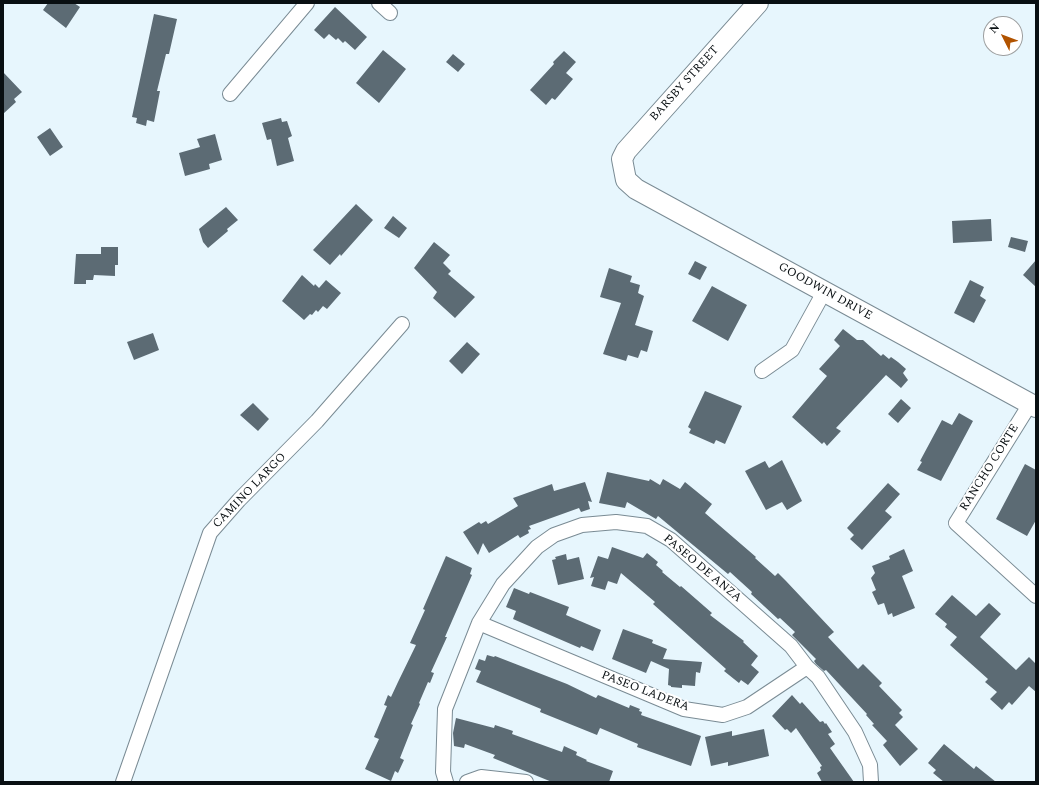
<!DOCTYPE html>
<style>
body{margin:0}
#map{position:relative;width:1039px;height:785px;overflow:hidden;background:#e7f6fd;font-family:Spectral,serif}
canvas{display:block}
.frame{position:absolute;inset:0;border:4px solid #090f12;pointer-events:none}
.north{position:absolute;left:983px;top:16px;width:40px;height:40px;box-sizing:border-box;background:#fff;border:1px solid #9d9fa0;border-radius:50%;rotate:312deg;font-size:11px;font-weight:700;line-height:16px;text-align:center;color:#090f12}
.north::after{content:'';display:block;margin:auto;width:14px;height:18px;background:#b15300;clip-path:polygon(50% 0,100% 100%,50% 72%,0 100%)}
</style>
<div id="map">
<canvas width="1039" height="785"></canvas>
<div class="frame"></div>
<div class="north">N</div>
</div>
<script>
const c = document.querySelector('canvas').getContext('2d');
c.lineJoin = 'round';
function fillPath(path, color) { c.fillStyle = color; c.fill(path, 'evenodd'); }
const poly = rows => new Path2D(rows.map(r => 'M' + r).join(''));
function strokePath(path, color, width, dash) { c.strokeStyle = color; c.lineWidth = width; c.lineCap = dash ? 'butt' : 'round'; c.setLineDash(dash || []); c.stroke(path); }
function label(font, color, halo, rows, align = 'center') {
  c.font = font + ' Spectral,serif'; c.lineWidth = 4; c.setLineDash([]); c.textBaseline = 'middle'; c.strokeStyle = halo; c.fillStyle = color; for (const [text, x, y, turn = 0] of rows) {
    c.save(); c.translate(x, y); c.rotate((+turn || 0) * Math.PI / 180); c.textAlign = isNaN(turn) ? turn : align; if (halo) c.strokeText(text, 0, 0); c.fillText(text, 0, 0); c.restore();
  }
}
fillPath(poly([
 [48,3,74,3,80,7,66,28,43,10],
 [335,7,367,37,355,50,345,41,343,43,338,38,336,40,329,34,324,39,314,30],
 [154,14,177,19,169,54,166,54,157,91,160,91,154,122,147,120,146,126,136,123,137,118,132,117],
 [383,50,406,69,379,103,356,83],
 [564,51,576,62,566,73,573,79,555,100,552,98,546,105,530,90,554,64,553,62],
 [453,54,465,64,458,72,446,62],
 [3,72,22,92,14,99,16,102,3,114],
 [281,118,282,122,287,121,292,136,288,138,294,161,277,166,271,139,267,140,262,123],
 [50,128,63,147,50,156,37,137],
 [215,134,222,160,209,164,210,169,185,176,179,153,200,147,197,139],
 [356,204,373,220,341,256,340,254,330,265,313,250],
 [226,207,238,220,227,229,228,231,208,248,203,242,199,229],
 [393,216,407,228,399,238,384,228],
 [991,219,992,241,953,243,952,221],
 [1011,237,1028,241,1025,252,1008,247],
 [434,242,450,255,443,263,451,271,448,274,475,297,455,318,433,298,437,292,414,268],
 [101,247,118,247,118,265,115,265,115,276,94,275,93,280,86,280,86,284,74,284,76,254,101,254],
 [1036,260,1036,287,1023,275],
 [695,261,707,267,700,280,688,274],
 [609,268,632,276,630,282,640,285,638,293,644,296,635,325,653,331,647,352,641,350,638,358,628,355,626,361,603,354,621,303,600,297],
 [302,275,314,286,315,284,319,288,326,280,341,293,327,309,323,306,318,312,316,310,312,315,310,314,304,320,282,301],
 [970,280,984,287,980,296,986,300,974,323,954,313],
 [712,286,747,305,728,341,692,321],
 [843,329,857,340,863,340,881,356,883,354,889,359,891,357,898,362,906,369,903,373,908,380,901,388,886,375,836,428,841,431,827,446,824,442,822,444,792,417,827,376,819,369,840,346,834,340],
 [153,333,159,350,134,360,127,342],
 [467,342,480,354,462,374,449,361],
 [705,391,742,406,725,444,716,440,714,444,689,433,691,429,688,427],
 [901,399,911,408,898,423,888,414],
 [253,403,269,419,258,431,240,415],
 [959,413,973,421,941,481,917,470,922,462,920,461,942,420,952,425],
 [782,460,802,501,787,510,782,502,766,510,745,471,765,461,769,468],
 [1025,464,1036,470,1036,520,1027,536,996,519],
 [607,472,649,481,650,479,660,485,663,479,680,489,685,482,712,504,705,513,756,557,755,558,775,576,778,573,786,581,834,632,828,637,858,669,863,664,882,683,879,686,902,710,899,713,903,717,895,725,918,749,900,766,883,745,887,741,872,725,874,724,866,715,867,714,826,670,824,671,816,664,814,661,816,659,792,635,795,632,780,618,778,619,751,594,752,592,730,572,728,574,658,516,656,519,627,502,625,508,599,503],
 [585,482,592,502,588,501,590,509,581,512,579,508,529,526,531,529,528,530,529,533,520,538,518,535,489,553,483,543,478,555,463,532,479,522,481,524,486,521,488,524,518,506,513,498,552,484,554,491],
 [888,483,900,494,885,511,892,517,862,550,850,539,854,535,847,528],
 [612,547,643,558,647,553,658,562,656,565,663,571,662,572,680,587,681,586,712,613,710,615,744,641,743,642,758,656,751,665,759,672,748,685,741,680,739,683,724,671,726,669,653,604,655,602,621,573,617,584,608,581,605,590,591,586,594,577,590,578,598,556,608,559],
 [904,549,913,571,902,576,915,608,893,617,892,613,888,615,884,603,878,605,872,592,876,590,871,578,875,573,872,566,890,559,889,556],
 [566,554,567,560,579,557,584,579,558,585,552,560,556,559,555,557],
 [446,556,472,568,470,574,472,575,445,637,447,637,431,672,434,673,430,683,428,682,419,703,420,704,411,724,413,725,400,758,404,760,398,773,395,771,391,781,365,769,379,739,374,737,387,706,384,705,388,695,391,697,398,682,416,645,410,643,425,610,423,609],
 [514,588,529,594,530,592,569,607,566,615,601,630,593,651,581,646,580,648,513,619,516,611,506,607],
 [952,595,976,616,989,603,1001,614,980,637,1016,670,1029,657,1036,664,1036,692,1029,686,1012,705,1009,702,1002,710,990,699,997,692,985,682,988,679,950,645,957,637,945,627,947,624,935,614],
 [623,629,653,640,652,643,667,649,663,659,702,662,700,673,696,672,695,686,682,685,682,688,671,687,671,686,668,685,669,669,651,661,646,673,612,659],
 [487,655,494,657,495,656,567,684,596,698,598,695,629,708,630,705,640,709,639,711,642,712,641,715,701,736,691,766,637,747,638,744,600,728,597,735,540,712,541,709,476,682,481,671,475,669,479,659,485,661],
 [792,695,800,704,802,702,820,722,823,721,825,724,826,723,832,732,828,734,835,744,830,748,854,782,822,782,817,773,821,770,820,767,822,766,796,728,791,733,787,729,785,730,772,716],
 [456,718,494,728,495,725,513,731,512,734,562,752,564,746,577,752,576,755,587,760,586,761,613,771,609,782,552,782,493,758,495,755,465,744,464,748,454,746,453,733],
 [764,729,769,756,728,766,728,762,711,766,705,737,732,731,732,736],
 [944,744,974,769,976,766,996,782,944,782,933,773,936,770,928,763]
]), '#5c6b74');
const street = poly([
 [379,3,390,13],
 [230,94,307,3],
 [762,371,792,350,824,292],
 [1030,404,956,523,1036,596],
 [479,623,684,709,723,715,747,707,807,667],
 [123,782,210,533,239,500,317,421,402,324],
 [446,782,443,772,445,709,479,623,503,584,537,547,554,535,582,525,616,522,647,526,671,540,791,646,807,667,818,677,855,732,870,765,871,782],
 [467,782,481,777,526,782]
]);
const secondary = poly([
 [758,3,626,151,622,159,626,180,636,189,1036,407]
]);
strokePath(street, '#7a8b94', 16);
strokePath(secondary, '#7a8b94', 22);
strokePath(street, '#fff', 14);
strokePath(secondary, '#fff', 20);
label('12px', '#090f12', '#fff', [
 ["BARSBY STREET",685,84,-48],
 ["GOODWIN DRIVE",825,292,29],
 ["RANCHO CORTE",990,468,-58],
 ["CAMINO LARGO",250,491,-46],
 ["PASEO DE ANZA",702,569,40],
 ["PASEO LADERA",645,692,21]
]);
</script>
